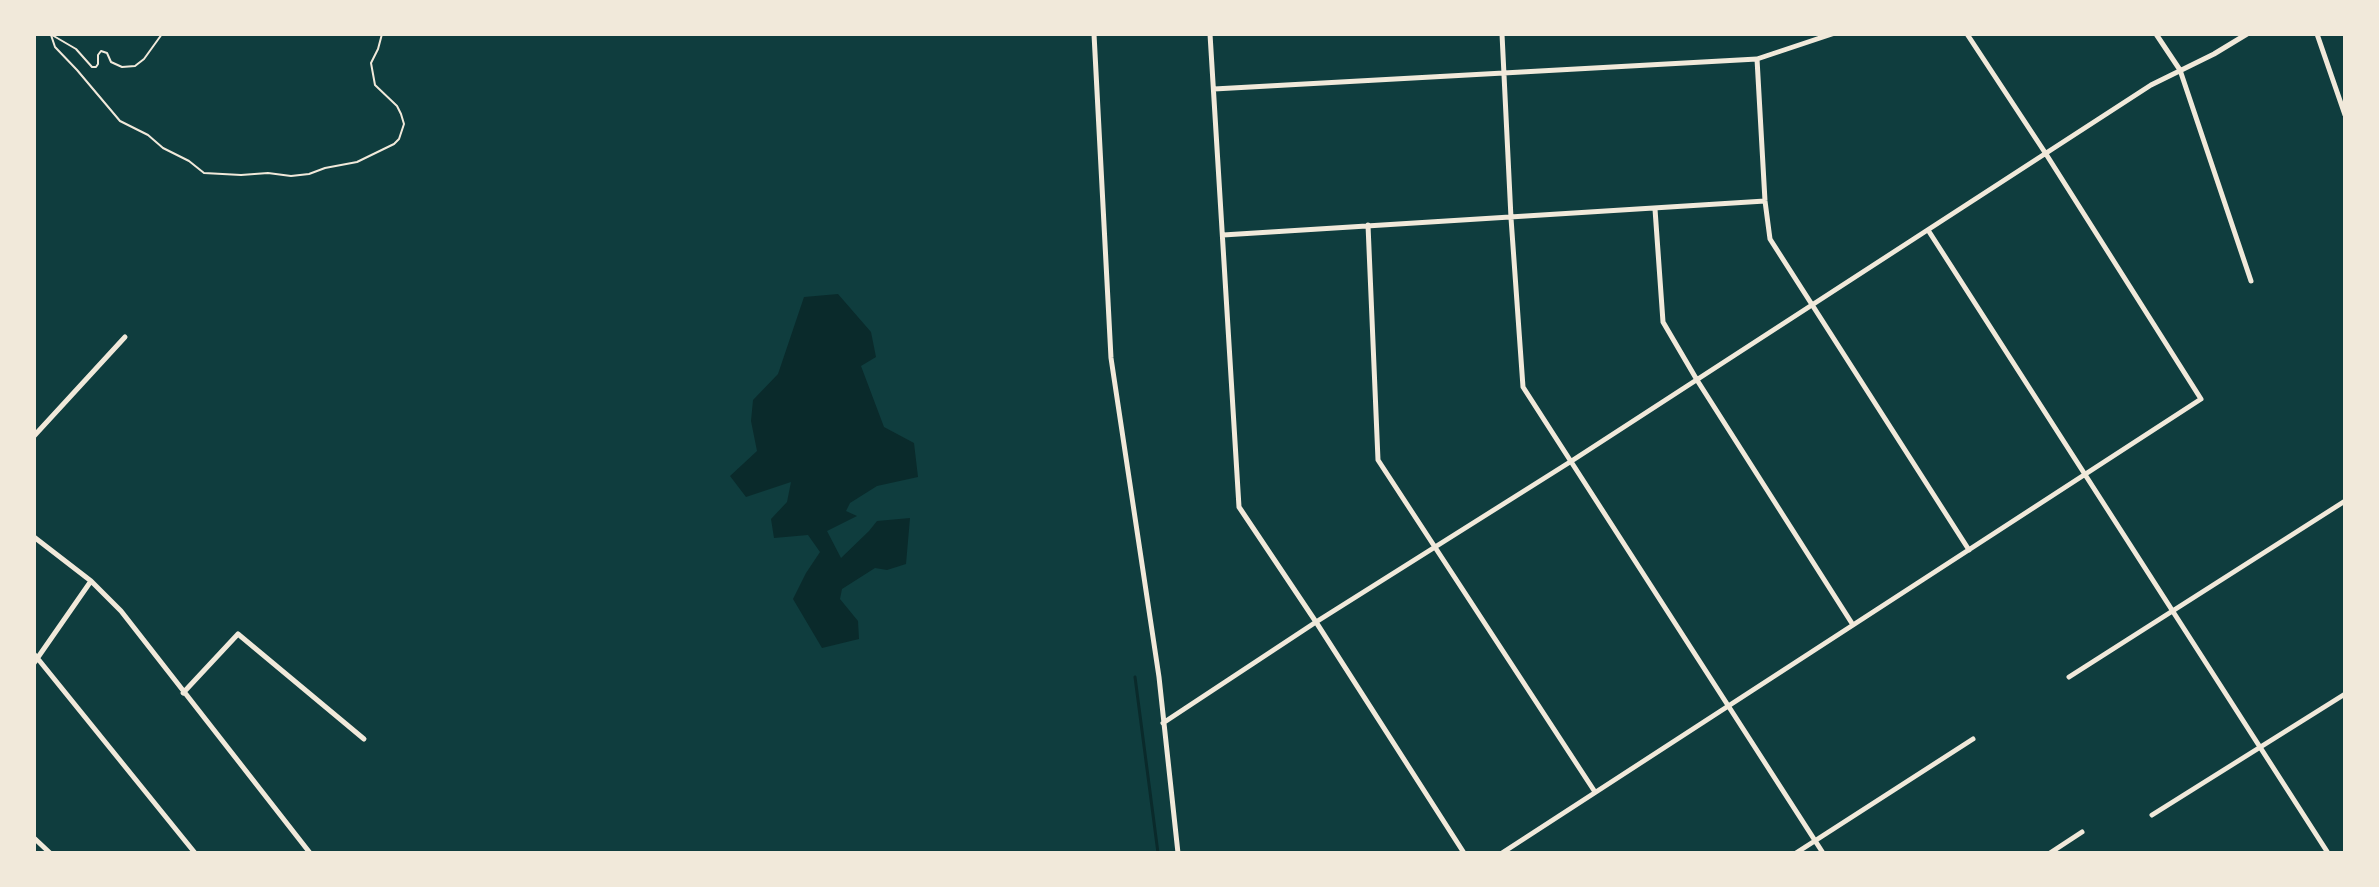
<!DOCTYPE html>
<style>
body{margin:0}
#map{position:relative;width:2379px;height:887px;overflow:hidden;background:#0f3d3e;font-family:Commissioner,sans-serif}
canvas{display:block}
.frame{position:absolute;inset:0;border:36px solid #f1e9da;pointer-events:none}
</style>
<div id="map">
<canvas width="2379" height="887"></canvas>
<div class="frame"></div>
</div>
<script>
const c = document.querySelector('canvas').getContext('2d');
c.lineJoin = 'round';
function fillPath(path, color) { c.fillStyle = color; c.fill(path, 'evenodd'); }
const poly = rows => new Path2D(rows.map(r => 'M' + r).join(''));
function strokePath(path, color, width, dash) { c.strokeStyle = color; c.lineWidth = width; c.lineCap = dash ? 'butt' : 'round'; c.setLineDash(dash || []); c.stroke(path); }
fillPath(poly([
 [838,294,871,332,876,357,861,366,884,427,914,443,918,477,877,486,850,503,846,511,857,516,827,531,841,558,869,531,877,521,910,518,906,564,887,570,875,568,842,589,840,599,858,621,859,639,822,648,793,599,806,573,820,552,808,535,774,538,771,519,787,502,791,482,746,497,730,476,757,451,751,421,753,400,778,374,804,297]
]), '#0a2a2b');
strokePath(poly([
 [1135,677,1158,853]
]), '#0a2a2b', 3);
strokePath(poly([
 [51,35,55,47,77,70,120,121,148,135,163,148,189,161,204,173,241,175,268,173,291,176,309,174,325,168,357,162,394,144,399,139,404,124,401,114,397,106,375,85,371,63,378,49,382,34],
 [52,35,76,49,92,67,96,67,98,64,98,55,101,51,107,53,111,62,122,67,135,66,144,59,162,34]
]), '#f1e9da', 2);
strokePath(poly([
 [1094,34,1111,358,1159,677,1178,853],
 [1210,34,1239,507,1316,622,1464,853],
 [1502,34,1511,218,1523,387,1823,853],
 [2156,34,2180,70,2251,281],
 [2317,34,2345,115],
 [1757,59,1765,201,1770,239,1969,550],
 [1214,89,1757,59,1832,34],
 [1655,209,1663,322,1697,380,1853,625],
 [1368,225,1378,460,1595,792],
 [1928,230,2328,853],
 [1223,235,1765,201],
 [34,436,125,337],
 [34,537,91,581,121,611,310,853],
 [34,654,195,853],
 [34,663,91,581],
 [2069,677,2345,501],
 [183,693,238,634,364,739],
 [1163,723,1316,622,1570,462,2151,85,2214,54,2247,34],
 [2152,815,2345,694],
 [34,838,50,853],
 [1502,853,2201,399,2046,154,1967,34],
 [1796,853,1973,739],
 [2050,853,2082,832]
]), '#f1e9da', 5);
</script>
